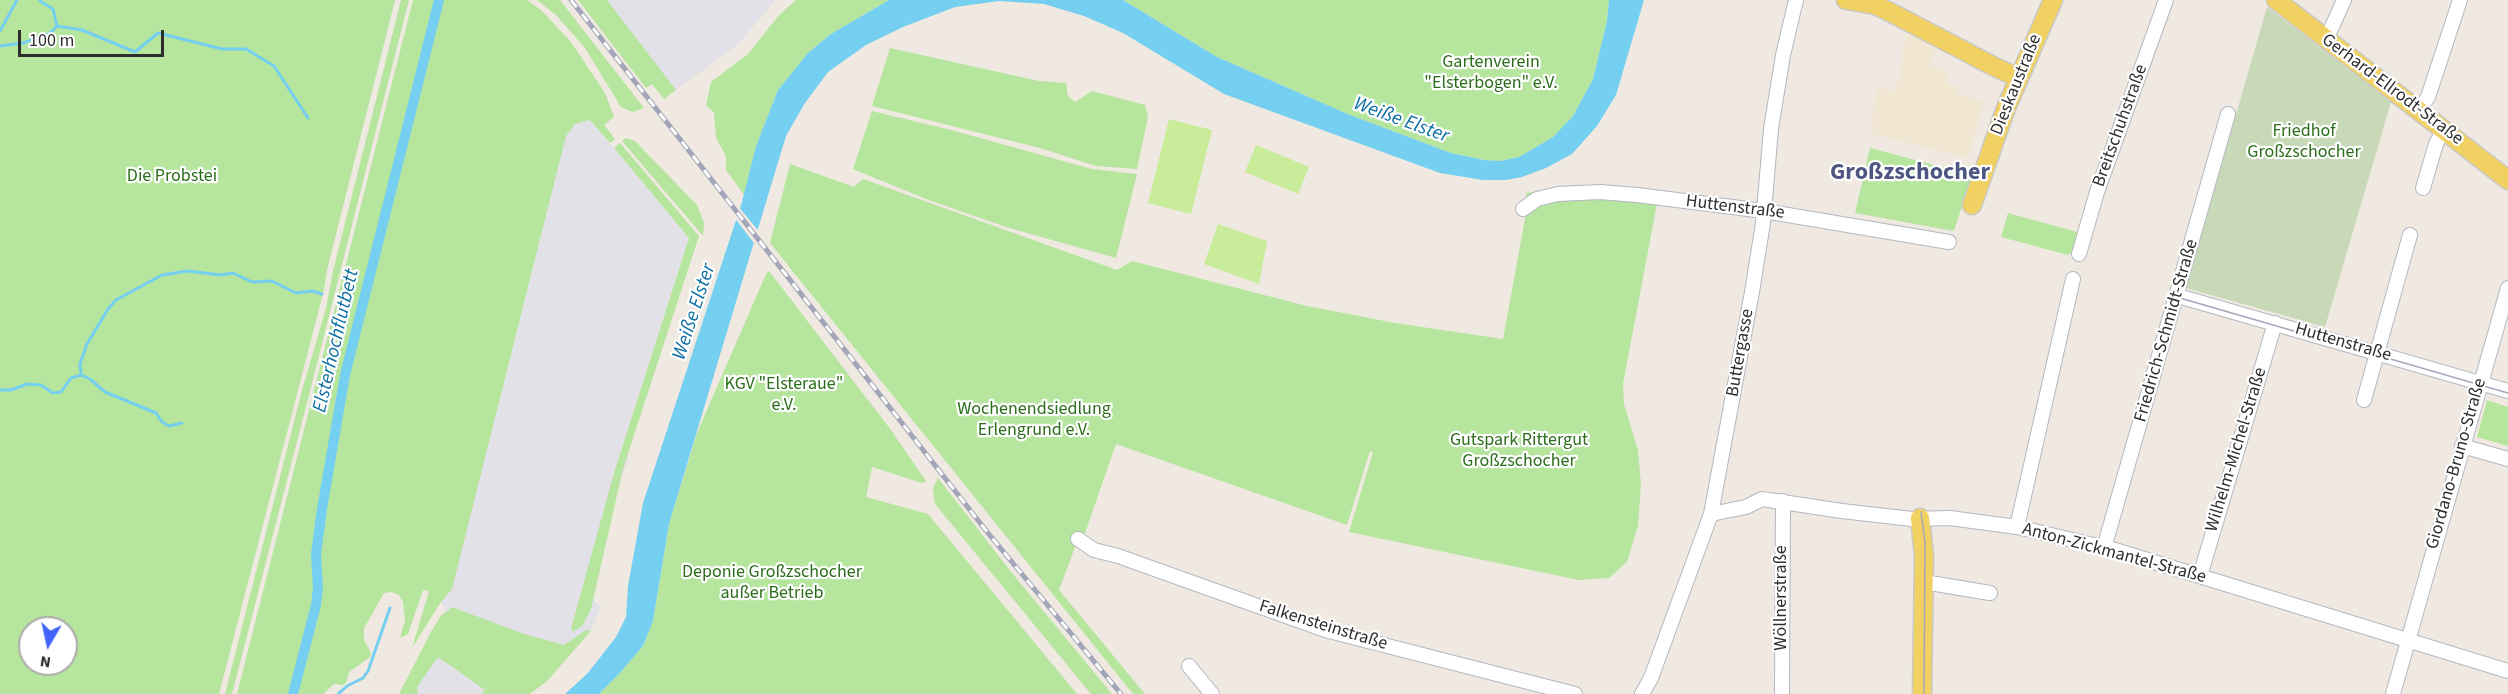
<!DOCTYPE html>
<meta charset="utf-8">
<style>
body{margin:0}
#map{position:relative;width:2508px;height:694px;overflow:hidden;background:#efe9e1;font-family:"Source Sans 3",sans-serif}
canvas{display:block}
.north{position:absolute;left:18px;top:616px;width:60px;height:60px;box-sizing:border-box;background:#fff;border:2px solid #ababab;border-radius:50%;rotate:189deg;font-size:16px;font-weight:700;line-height:24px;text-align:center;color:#2e2e2e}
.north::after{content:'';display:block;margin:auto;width:21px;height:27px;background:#4264fb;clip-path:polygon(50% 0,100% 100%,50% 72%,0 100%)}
.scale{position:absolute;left:18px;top:30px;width:146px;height:27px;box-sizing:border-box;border:3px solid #2e2e2e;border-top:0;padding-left:8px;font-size:18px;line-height:21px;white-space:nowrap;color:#2e2e2e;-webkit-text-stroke:4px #fff;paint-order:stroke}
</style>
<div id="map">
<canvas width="2508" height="694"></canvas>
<div class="north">N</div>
<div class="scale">100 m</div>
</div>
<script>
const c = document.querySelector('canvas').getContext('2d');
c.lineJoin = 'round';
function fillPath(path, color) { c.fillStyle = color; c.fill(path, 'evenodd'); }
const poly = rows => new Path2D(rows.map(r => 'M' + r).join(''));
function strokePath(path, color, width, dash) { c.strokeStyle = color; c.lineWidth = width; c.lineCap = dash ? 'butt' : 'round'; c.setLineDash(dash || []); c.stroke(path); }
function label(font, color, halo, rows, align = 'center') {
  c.font = font + ' "Source Sans 3",sans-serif'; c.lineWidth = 4.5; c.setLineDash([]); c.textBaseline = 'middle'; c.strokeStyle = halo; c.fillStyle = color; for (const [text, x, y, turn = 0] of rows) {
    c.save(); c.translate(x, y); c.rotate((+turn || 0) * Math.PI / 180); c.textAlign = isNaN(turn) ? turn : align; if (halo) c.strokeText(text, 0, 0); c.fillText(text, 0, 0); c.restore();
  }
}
fillPath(poly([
 [587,0,776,0,737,45,664,99],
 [585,114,689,238,620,454,629,456,616,496,592,599,601,606,591,631,547,681,530,694,418,694,417,687,441,616,446,610,441,602,561,132]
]), '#e3e1e8');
fillPath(poly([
 [1908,31,1936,46,1931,65,1950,76,1947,83,1958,87,1957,93,1981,100,1984,102,1968,158,1873,134,1872,118,1877,87,1895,91,1904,61,1901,58]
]), '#f0e6d1');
fillPath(poly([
 [0,0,395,0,327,270,324,290,219,694,0,694],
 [30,628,66,628,66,664,30,664],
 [401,0,409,0,309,395,232,694,225,694,301,394,326,308,333,271],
 [413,0,527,0,541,10,571,42,605,93,614,117,604,125,615,139,610,143,590,120,575,124,566,136,452,589,441,602,412,648,429,591,423,590,408,634,400,638,405,620,403,602,399,595,392,592,384,593,364,628,364,640,371,653,370,657,349,672,346,683,343,685,334,684,323,694,237,694],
 [537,0,560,0,644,108,633,112,621,107,585,48,556,15],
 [578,0,607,0,676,90,664,99,652,84,646,88],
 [796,0,889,0,831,34,808,53,778,90,756,146,744,195,726,170,726,156,716,138,714,113,706,105,711,82,748,54,779,15],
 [1123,0,1609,0,1607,21,1593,79,1573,116,1553,137,1519,157,1500,161,1484,160,1451,153,1350,115,1217,57],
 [890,48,1039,81,1066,83,1068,96,1075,102,1092,91,1145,105,1148,117,1137,169,1096,166,1040,148,872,106],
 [872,111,951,130,1092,169,1137,174,1116,258,1006,227,926,199,853,169],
 [626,138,635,141,697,205,704,223,703,236,622,141],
 [620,143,699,236,623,469,591,609,583,625,573,632,571,629,614,473,689,238,614,148],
 [1870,148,1972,175,1954,231,1855,213],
 [790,164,854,187,863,179,1117,270,1132,261,1307,306,1395,323,1503,339,1525,219,1526,193,1577,185,1659,193,1623,384,1624,404,1638,450,1641,484,1638,526,1627,562,1609,578,1579,580,1349,532,1373,452,1370,451,1347,525,1116,444,1085,533,1078,539,1059,590,1145,694,1133,694,770,243],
 [2008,213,2077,232,2072,252,2068,255,2001,237],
 [769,271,891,430,926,481,922,483,872,467,866,497,928,514,1077,694,599,694,619,674,643,646,653,621,669,524,697,433,766,274],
 [2487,400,2508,407,2508,446,2477,437],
 [938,478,1012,573,1112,694,1091,694,935,504,933,488],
 [452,607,524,634,564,645,586,630,591,631,547,681,530,694,482,694,485,690,438,657,417,687,418,694,399,694,432,630,441,616]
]), '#b6e59e');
fillPath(poly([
 [2267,7,2391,102,2325,327,2186,288]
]), '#c8d9b8');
fillPath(poly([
 [1169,119,1212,130,1191,214,1148,203],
 [1256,145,1309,167,1298,194,1245,172],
 [1218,224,1267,241,1259,284,1204,264]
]), '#c9ec9a');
fillPath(poly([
 [889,0,1123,0,1217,57,1350,115,1451,153,1484,160,1500,161,1519,157,1553,137,1573,116,1593,79,1607,21,1609,0,1644,0,1616,95,1597,126,1572,154,1546,168,1522,177,1506,180,1483,180,1440,173,1224,94,1123,33,1084,16,1044,4,999,1,955,7,903,27,866,45,828,72,805,103,786,136,669,524,653,621,643,646,619,674,599,694,565,694,588,673,616,637,626,617,628,586,643,503,742,202,756,146,778,90,808,53,831,34]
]), '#75cff0');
fillPath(poly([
 [738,206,761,234,757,247,734,217]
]), '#efe9e1');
strokePath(poly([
 [57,26,82,30,135,52,158,33,222,49,246,49,274,66,308,118],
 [0,31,17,0],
 [0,46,23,43,49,34,57,26,53,9,40,1],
 [345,301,350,302],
 [81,375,80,364,87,344,108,309,116,300,162,275,188,271,221,275,233,273,252,282,272,281,296,293,312,291,322,294],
 [0,390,11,390,27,384,41,385,53,393,61,392,71,378,81,375,90,379,105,392,156,413,162,422,169,426,182,423],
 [338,694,347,686,363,678,368,671,390,608]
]), '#75cff0', 3);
strokePath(poly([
 [293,694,316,605,318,588,316,554,322,509,345,375,439,0]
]), '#75cff0', 10);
const minor = poly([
 [2326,40,2344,0],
 [2419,110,2428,97,2460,0],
 [2423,188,2436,144,2444,129],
 [1523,209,1537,199,1558,194,1600,192,1637,195,1764,211,1949,242],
 [2079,254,2097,192,2166,0],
 [2178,296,2508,391],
 [2364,400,2410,235],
 [2462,446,2508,459],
 [1711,514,1746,507,1762,499,1842,511,1912,519,1950,518,2017,527,2115,550,2508,671],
 [2017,527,2073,279],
 [1078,539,1094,550,1118,556,1325,630,1575,694],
 [2104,548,2228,114],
 [2200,576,2275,323],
 [1924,582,1990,593],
 [1189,666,1212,694],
 [1642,694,1651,678,1711,514,1752,292,1763,223,1771,129,1783,55,1796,0],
 [1782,694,1783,501],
 [2393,694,2508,288]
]);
const major = poly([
 [1846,0,1875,5,1890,12,1993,66,2019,78],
 [2276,0,2508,180],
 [1972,205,2006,108,2053,0],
 [1920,518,1924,556,1922,694]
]);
strokePath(minor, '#b4b7c1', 16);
strokePath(major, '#c9c9c9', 21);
strokePath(minor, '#fff', 14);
strokePath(major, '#f2d163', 18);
strokePath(poly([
 [2173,296,2508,393],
 [1921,512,1925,542,1924,694]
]), '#a3a6b8', 1.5);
const rail = poly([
 [571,0,988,533,1121,694]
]);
strokePath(rail, '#a3a6b8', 5);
strokePath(rail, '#fff', 3, [9]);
label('18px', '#2c6e1b', '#fff', [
 ["Gartenverein",1491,63],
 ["\"Elsterbogen\" e.V.",1491,84],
 ["Friedhof",2304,132],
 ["Großzschocher",2304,153],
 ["Die Probstei",172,177],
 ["KGV \"Elsteraue\"",784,385],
 ["e.V.",784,406],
 ["Wochenendsiedlung",1034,410],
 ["Erlengrund e.V.",1034,431],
 ["Gutspark Rittergut",1519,441],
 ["Großzschocher",1519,462],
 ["Deponie Großzschocher",772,573],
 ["außer Betrieb",772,594]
]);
label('18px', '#2e2e2e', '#fff', [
 ["Dieskaustraße",2017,85,-68],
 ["Gerhard-Ellrodt-Straße",2392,90,37],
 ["Breitschuhstraße",2121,126,-70],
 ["Huttenstraße",1735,208,7],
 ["Friedrich-Schmidt-Straße",2167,331,-74],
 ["Huttenstraße",2343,343,16],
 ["Buttergasse",1741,353,-80],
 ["Wilhelm-Michel-Straße",2237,450,-73],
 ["Giordano-Bruno-Straße",2457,464,-74],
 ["Anton-Zickmantel-Straße",2114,554,15],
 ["Wöllnerstraße",1782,598,-90],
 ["Falkensteinstraße",1323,626,17]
]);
label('italic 20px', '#0d6fa3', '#fff', [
 ["Weiße Elster",1401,121,20],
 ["Weiße Elster",695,312,-72],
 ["Elsterhochflutbett",337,341,-77]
]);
label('bold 24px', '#4d5680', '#fff', [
 ["Großzschocher",1910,174]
]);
</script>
